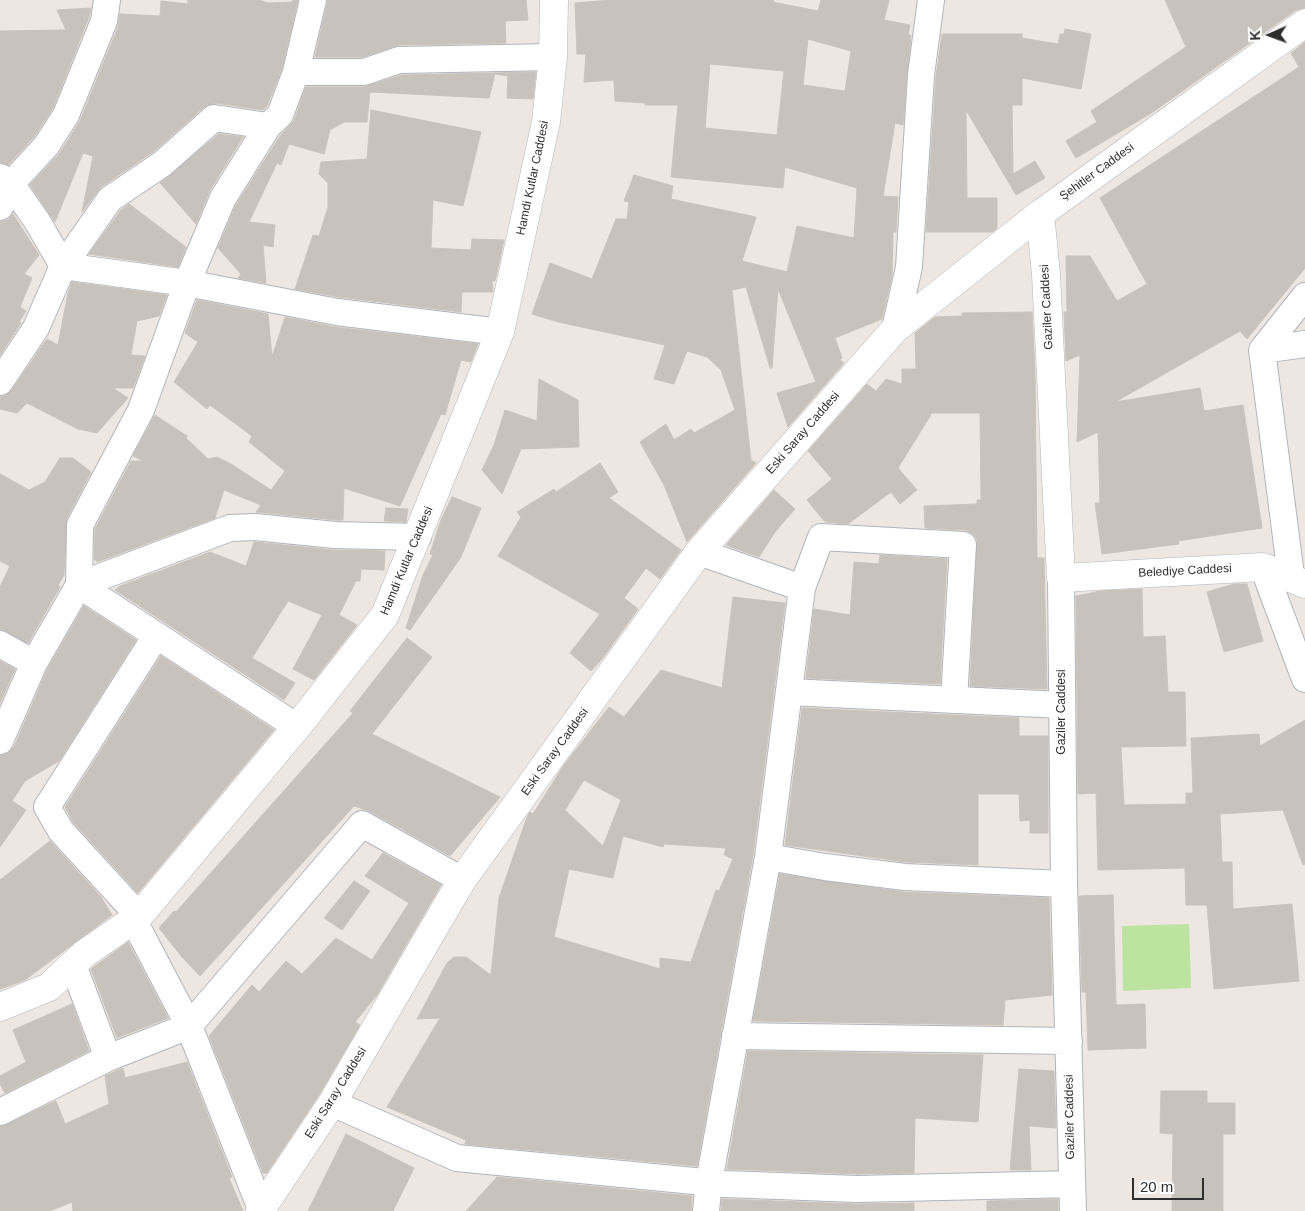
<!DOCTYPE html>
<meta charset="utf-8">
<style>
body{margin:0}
#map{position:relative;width:1305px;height:1211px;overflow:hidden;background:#eee7e1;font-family:Arial,sans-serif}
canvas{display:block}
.north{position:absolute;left:1245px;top:10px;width:50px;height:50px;-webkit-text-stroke:4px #fff;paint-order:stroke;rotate:268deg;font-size:14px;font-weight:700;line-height:20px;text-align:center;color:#2e2e2e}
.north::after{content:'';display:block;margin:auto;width:18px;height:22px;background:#2e2e2e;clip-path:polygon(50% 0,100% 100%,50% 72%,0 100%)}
.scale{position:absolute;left:1132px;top:1178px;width:72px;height:22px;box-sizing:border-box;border:2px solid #2e2e2e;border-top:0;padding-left:6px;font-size:15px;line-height:18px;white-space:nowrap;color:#2e2e2e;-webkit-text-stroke:4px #fff;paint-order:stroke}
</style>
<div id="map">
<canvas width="1305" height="1211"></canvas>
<div class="north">K</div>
<div class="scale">20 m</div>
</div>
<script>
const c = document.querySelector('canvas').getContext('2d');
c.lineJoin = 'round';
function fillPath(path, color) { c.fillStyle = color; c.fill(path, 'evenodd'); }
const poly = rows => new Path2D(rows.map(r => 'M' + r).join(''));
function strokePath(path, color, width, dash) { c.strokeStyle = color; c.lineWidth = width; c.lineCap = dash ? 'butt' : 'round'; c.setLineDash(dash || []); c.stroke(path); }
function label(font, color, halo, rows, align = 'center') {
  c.font = font + ' Arial,sans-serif'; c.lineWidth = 4; c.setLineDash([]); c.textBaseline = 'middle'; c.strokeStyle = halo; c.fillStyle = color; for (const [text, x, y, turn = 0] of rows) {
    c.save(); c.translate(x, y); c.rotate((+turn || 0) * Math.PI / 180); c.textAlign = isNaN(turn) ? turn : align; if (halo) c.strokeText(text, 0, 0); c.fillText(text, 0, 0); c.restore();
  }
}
fillPath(poly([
 [1189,924,1191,988,1123,991,1122,926]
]), '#bce39f');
const building = poly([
 [188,0,259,0,268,3,292,2,293,0,298,0,282,68,267,106,263,110,216,103,204,107,153,152,101,187,82,212,93,156,83,153,55,222,30,185,59,154,80,121,118,27,120,14,160,16,161,1,188,4,188,0],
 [328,0,526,0,528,20,505,21,506,43,399,45,362,57,315,57,328,0],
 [611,0,774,0,773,2,818,11,821,0,889,0,884,20,910,25,908,35,911,35,903,125,895,123,883,196,898,197,896,232,893,232,892,275,882,319,835,338,842,358,840,360,844,363,788,427,777,393,816,382,778,289,772,368,770,368,746,287,732,290,751,460,756,463,687,542,664,485,640,442,666,424,674,440,691,429,694,433,735,410,721,370,707,357,687,351,674,384,654,379,665,345,558,322,532,314,550,263,592,279,616,219,627,219,629,202,624,201,634,175,673,186,671,199,756,217,742,261,787,272,797,226,854,238,857,188,785,167,783,188,671,177,678,105,645,105,645,103,615,101,614,80,584,82,586,54,577,54,575,3,611,0],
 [808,39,851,51,845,91,803,85,808,39],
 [710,64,784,71,777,135,705,128,710,64],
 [1165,0,1305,0,1305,8,1296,10,1153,112,1076,158,1066,141,1097,122,1091,111,1186,47,1165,0],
 [91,8,89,17,53,108,34,137,8,165,0,162,0,31,66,30,57,10,91,8],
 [1065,29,1091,34,1081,89,1022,78,1022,105,1012,105,1013,174,1035,161,1045,178,1016,195,966,110,967,198,997,198,997,228,993,232,926,232,936,76,942,34,1022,34,1022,38,1058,44,1060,34,1064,34,1065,29],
 [1305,42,1305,268,1247,339,1240,331,1115,402,1200,388,1204,411,1243,405,1262,528,1178,541,1179,544,1102,554,1095,503,1100,503,1098,432,1077,442,1080,355,1066,361,1064,312,1067,312,1066,256,1090,256,1117,301,1147,284,1100,198,1299,67,1291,53,1305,42],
 [536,72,533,99,507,98,508,76,495,74,489,98,370,92,367,122,344,122,330,130,324,154,289,144,281,165,277,163,249,222,275,225,273,247,263,245,266,283,238,278,241,274,218,248,236,205,280,136,294,121,306,87,364,87,402,75,536,72],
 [371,110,481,132,463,206,433,200,431,248,471,250,472,239,504,240,495,281,492,281,493,292,462,292,461,312,339,297,295,289,313,235,319,236,328,207,328,183,319,174,321,162,367,159,371,110],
 [219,134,243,137,210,190,196,224,160,183,219,134],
 [129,204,186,247,178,267,89,254,121,210,129,204],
 [13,214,39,255,24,274,32,278,20,307,26,311,19,322,21,323,0,355,0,222,8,220,13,214],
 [72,282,167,295,159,316,137,321,131,355,145,356,133,388,113,388,128,398,97,433,78,429,27,403,17,413,0,409,0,397,7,395,12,390,47,339,58,345,68,293,72,282],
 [197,300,268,314,272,357,285,317,335,327,478,344,471,362,461,360,445,415,441,414,400,506,344,488,343,520,336,520,256,512,261,505,224,490,215,518,97,562,94,559,95,529,131,461,144,461,133,456,155,415,187,436,186,438,208,459,217,457,231,464,271,490,285,471,249,442,252,436,210,405,207,409,174,382,198,342,185,333,197,300],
 [1032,312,1035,374,1037,558,1044,558,1047,689,970,686,977,539,972,533,964,530,925,528,924,506,977,504,977,500,981,500,980,413,932,413,898,468,917,490,900,504,891,492,848,524,825,522,807,500,832,479,808,451,867,384,876,391,886,379,902,384,902,369,916,369,915,333,935,317,962,316,962,313,1032,312],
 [539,379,578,400,579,447,521,449,502,494,482,470,494,445,505,410,537,421,539,379],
 [60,458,73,458,91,472,67,518,64,575,58,585,60,587,28,643,0,629,0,587,10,566,0,561,0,474,29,490,45,482,60,458],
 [600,463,618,492,609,498,681,550,660,579,646,568,624,598,638,609,602,659,591,671,570,653,600,614,498,556,521,517,517,512,554,489,556,492,600,463],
 [774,490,795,509,775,532,759,557,726,545,774,490],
 [452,497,481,508,461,557,410,630,406,628,423,575,433,555,430,554,441,520,452,497],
 [386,508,408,509,406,522,384,521,386,508],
 [254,542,334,550,385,551,384,570,361,569,360,581,356,581,339,615,357,625,314,680,293,669,322,615,288,601,252,658,295,683,284,700,115,590,120,586,210,552,246,566,254,542],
 [880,555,947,559,940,684,806,678,814,609,850,615,854,562,879,564,880,555],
 [1234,584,1247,584,1263,641,1224,652,1207,592,1234,584],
 [1142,589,1143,637,1165,636,1168,692,1185,692,1186,746,1121,747,1124,805,1186,804,1186,793,1193,793,1191,738,1259,734,1260,746,1305,720,1305,864,1303,865,1283,810,1220,814,1222,862,1232,862,1233,909,1292,904,1299,981,1214,989,1207,905,1186,905,1185,868,1098,870,1096,793,1078,794,1076,596,1101,591,1142,589],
 [733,597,785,603,753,855,697,1166,465,1144,466,1140,387,1107,440,1018,417,1019,447,963,454,957,466,957,491,975,499,898,527,817,530,812,533,814,564,765,609,707,624,717,661,670,722,688,733,597],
 [584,780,621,800,603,846,565,810,584,780],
 [623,836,663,847,664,844,726,848,724,855,733,859,719,891,716,890,691,962,660,958,660,969,554,937,569,869,613,878,623,836],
 [84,606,136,640,59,761,25,781,12,801,26,810,0,847,0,756,8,753,14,747,47,670,84,606],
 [407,638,432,657,372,734,500,797,450,856,369,811,354,806,200,976,182,957,159,928,174,911,176,912,353,713,350,711,407,638],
 [161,656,274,730,138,893,73,822,65,807,161,656],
 [0,661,15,669,0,703,0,661],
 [802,708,1019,718,1019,736,1048,736,1048,833,1030,833,1030,820,1020,821,1019,794,978,794,978,865,906,862,785,845,802,708],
 [50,841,101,897,112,915,25,980,0,989,0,880,50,841],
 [383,853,441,885,377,995,355,1022,360,1025,319,1095,267,1173,263,1173,209,1036,252,985,259,992,286,961,302,974,336,938,372,960,409,903,365,876,383,853],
 [780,874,903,892,1049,898,1052,995,1005,1000,1003,1025,753,1021,780,874],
 [354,881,370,891,342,930,324,918,354,881],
 [1113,895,1116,1005,1145,1004,1146,1048,1088,1050,1086,992,1082,992,1079,896,1113,895],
 [128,942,168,1018,117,1038,91,969,128,942],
 [72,1004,89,1051,5,1093,0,1084,0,1076,26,1062,13,1030,72,1004],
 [748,1051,983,1055,978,1122,915,1118,914,1173,857,1174,727,1169,748,1051],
 [187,1062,232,1177,229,1178,243,1211,73,1211,72,1202,50,1211,0,1211,0,1127,56,1101,65,1124,109,1104,105,1076,123,1068,125,1078,187,1062],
 [1019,1069,1054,1071,1056,1128,1029,1126,1031,1170,1010,1170,1019,1069],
 [1161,1091,1207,1091,1207,1103,1235,1103,1235,1134,1223,1134,1223,1211,1172,1211,1173,1134,1160,1133,1161,1091],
 [346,1134,414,1168,393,1211,308,1211,346,1134],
 [497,1177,692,1196,691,1211,466,1211,497,1177],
 [722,1199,856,1204,914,1203,914,1211,721,1211,722,1199],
 [1058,1199,1058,1211,987,1211,987,1201,1058,1199]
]);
fillPath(building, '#c7c3bc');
strokePath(building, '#cac3ba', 1);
const street = poly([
 [296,72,364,72,399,60,553,57],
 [0,177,11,184,37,221,63,266],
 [0,207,11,184,46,146,66,115,104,21,107,0],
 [63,266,187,283,337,312,500,332],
 [895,329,909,267,921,75,931,0],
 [1262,350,1305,344],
 [0,382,36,328,63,266,110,199,162,164,214,118,268,126],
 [699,552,802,588],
 [1263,567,1305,679],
 [1291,576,1262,350,1305,296],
 [1061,578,1064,884,1073,1211],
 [79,585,230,528,255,527,335,535,418,537],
 [79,585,297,727],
 [0,644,34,663],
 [789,692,1062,705],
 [0,741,34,663,79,585,80,525,141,410,187,283,223,198,268,126,280,115,296,72,313,0],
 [768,857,825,867,905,877,1064,884],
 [139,916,61,831,47,807,156,636],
 [133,919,189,1026,261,1209],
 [73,965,108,1058],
 [735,1036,1069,1041],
 [332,1103,457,1158,725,1184,857,1189,1072,1184],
 [0,1112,108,1058,189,1026,362,824,462,880],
 [706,1211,709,1182,768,857,802,588,821,537,963,545,954,700]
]);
const secondary = poly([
 [1040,214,1046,274,1061,578,1263,567,1305,584],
 [0,1007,49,987,84,954,139,916,297,727,385,615,500,332,546,122,553,57,554,0],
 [260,1211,332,1103,462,880,699,552,895,329,1040,214,1305,23]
]);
strokePath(street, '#b1b4bd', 28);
strokePath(secondary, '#b1b4bd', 29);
strokePath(street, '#fff', 26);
strokePath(secondary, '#fff', 28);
label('12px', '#2e2e2e', '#fff', [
 ["Şehitler Caddesi",1097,172,-36],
 ["Hamdi Kutlar Caddesi",533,178,-78],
 ["Gaziler Caddesi",1047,307,-93],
 ["Eski Saray Caddesi",803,433,-49],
 ["Hamdi Kutlar Caddesi",407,561,-67],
 ["Belediye Caddesi",1185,571,-3],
 ["Gaziler Caddesi",1062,712,-90],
 ["Eski Saray Caddesi",555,752,-54],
 ["Eski Saray Caddesi",336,1093,-58],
 ["Gaziler Caddesi",1070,1117,-91]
]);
</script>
